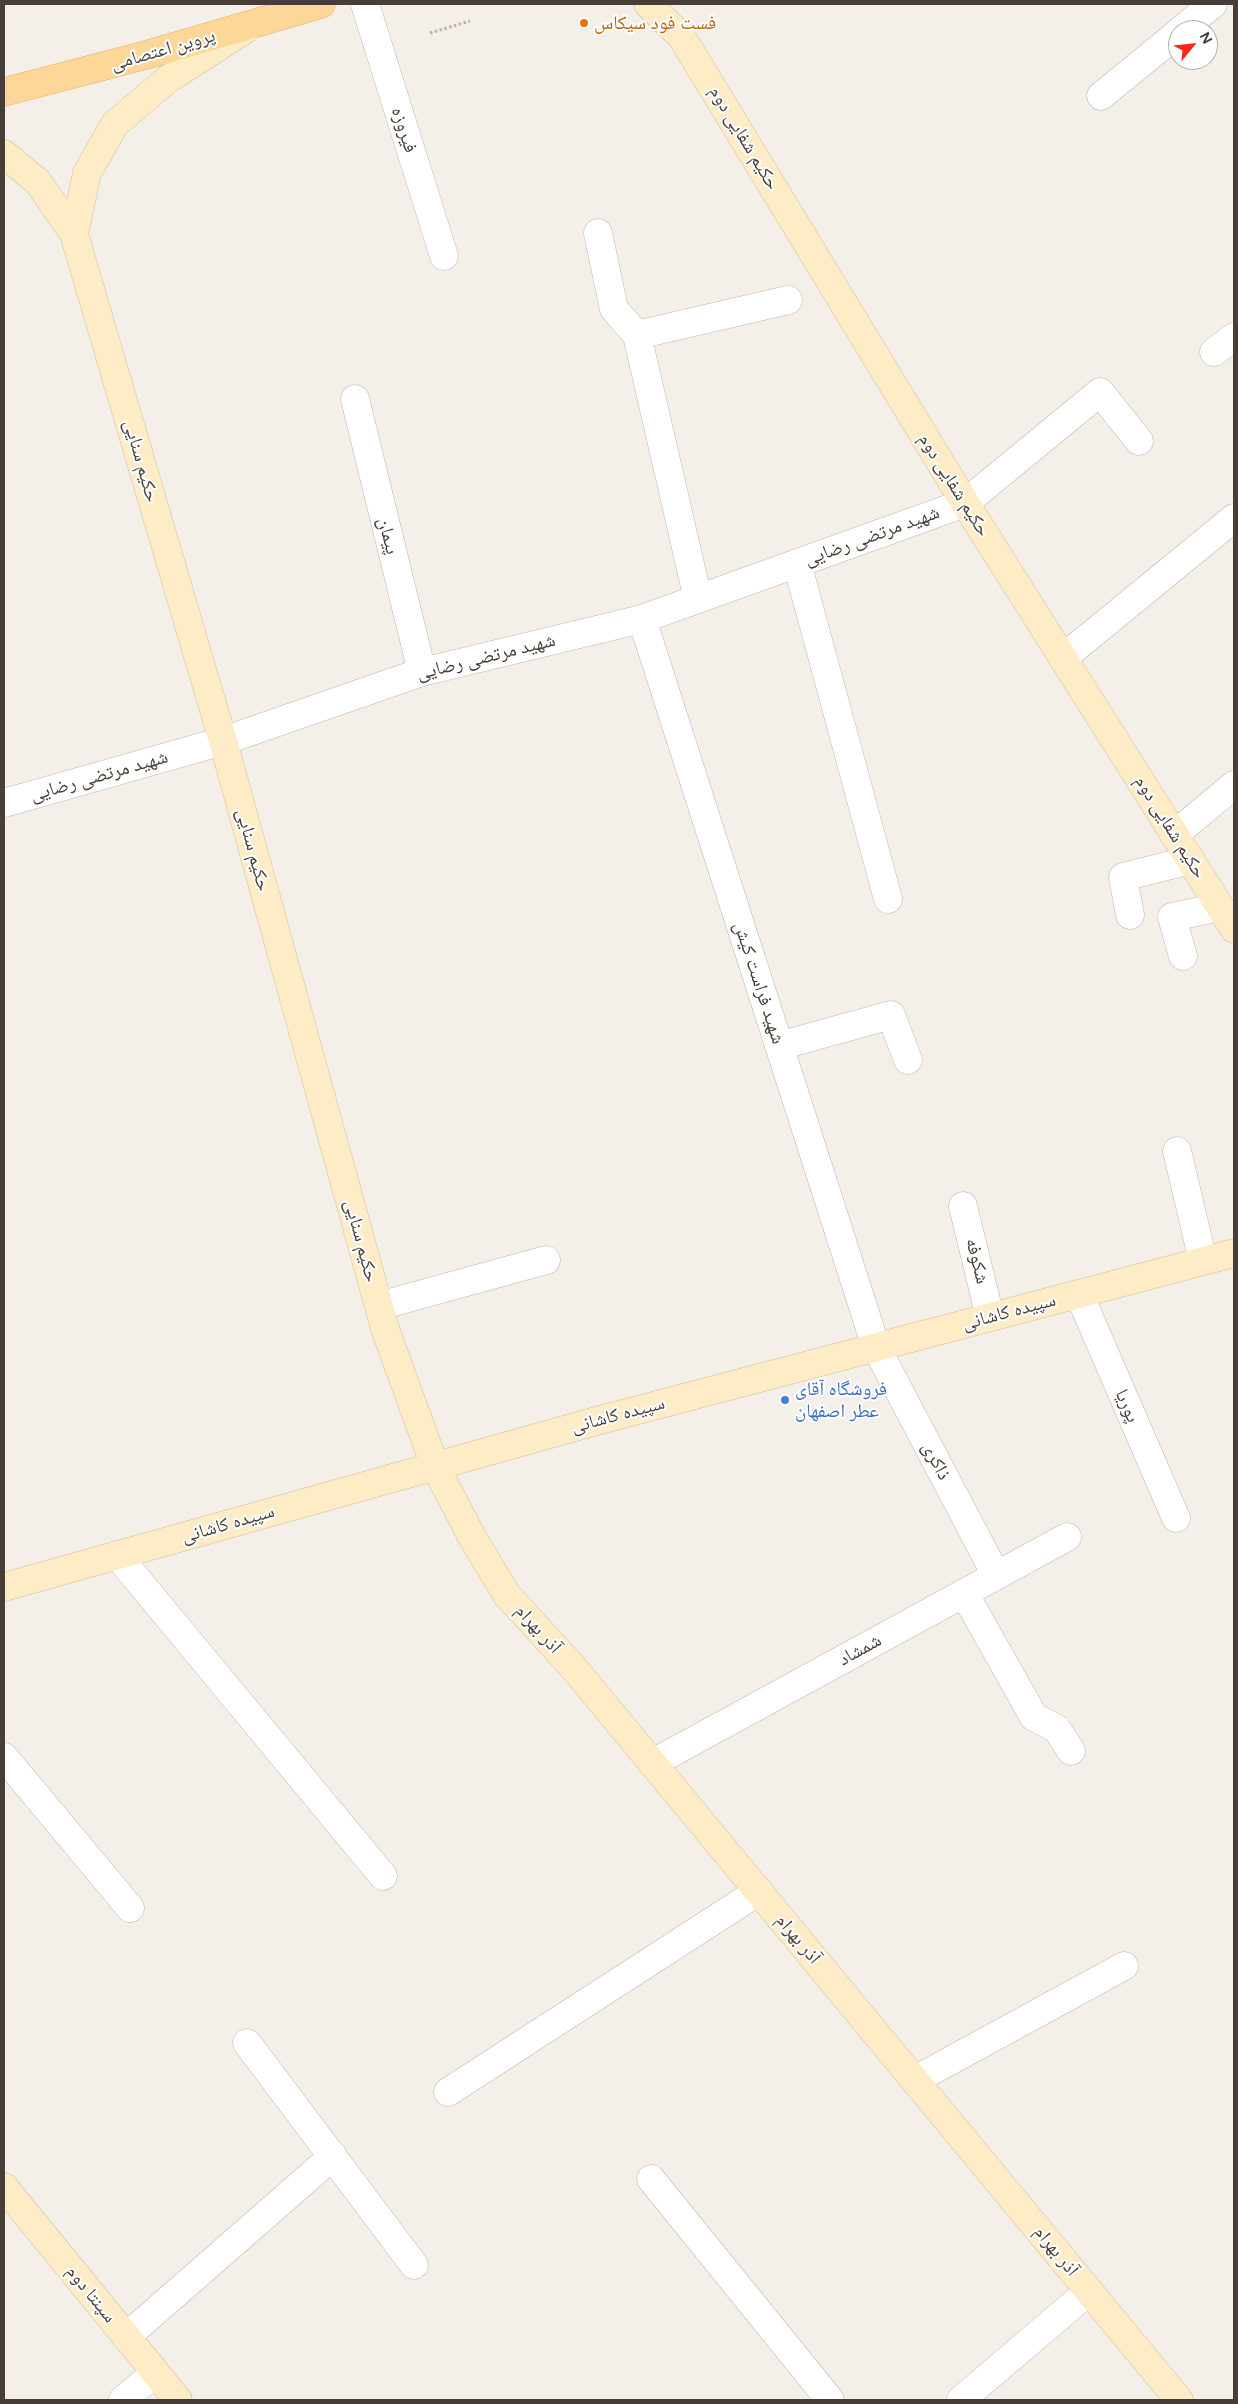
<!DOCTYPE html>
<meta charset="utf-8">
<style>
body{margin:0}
#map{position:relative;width:1238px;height:2404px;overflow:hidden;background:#f4efe8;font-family:Figtree,sans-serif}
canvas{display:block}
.frame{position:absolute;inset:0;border:5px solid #473f37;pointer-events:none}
.north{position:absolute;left:1168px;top:20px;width:50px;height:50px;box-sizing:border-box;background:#fff;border:1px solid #b5b2af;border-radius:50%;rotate:62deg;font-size:14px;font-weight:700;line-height:20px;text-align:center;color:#473f37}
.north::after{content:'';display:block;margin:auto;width:18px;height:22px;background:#f8271a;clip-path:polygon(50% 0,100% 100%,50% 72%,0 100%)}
</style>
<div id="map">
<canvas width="1238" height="2404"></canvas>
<div class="frame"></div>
<div class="north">N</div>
</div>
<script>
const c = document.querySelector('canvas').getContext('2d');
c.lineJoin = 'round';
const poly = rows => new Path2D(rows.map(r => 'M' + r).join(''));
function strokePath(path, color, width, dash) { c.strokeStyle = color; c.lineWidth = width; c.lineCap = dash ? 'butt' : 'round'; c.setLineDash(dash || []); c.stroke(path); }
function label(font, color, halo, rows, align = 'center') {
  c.font = font + ' Figtree,"Noto Naskh Arabic",sans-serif'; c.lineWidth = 4; c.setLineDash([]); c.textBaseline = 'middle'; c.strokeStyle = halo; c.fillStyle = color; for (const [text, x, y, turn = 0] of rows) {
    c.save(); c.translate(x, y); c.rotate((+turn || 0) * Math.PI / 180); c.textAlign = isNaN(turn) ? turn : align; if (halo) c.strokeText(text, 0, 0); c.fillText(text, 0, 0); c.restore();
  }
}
const street = poly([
 [365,4,444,256],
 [1181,30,1213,4],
 [1101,96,1178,33],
 [598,233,614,309,637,335],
 [1214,352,1234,337],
 [355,399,422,672],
 [797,563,888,899],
 [698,599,637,335,788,300],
 [642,619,876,1347,996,1575],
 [1063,658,1234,518],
 [4,803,223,741,422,672,642,619,965,503,1100,392,1139,441],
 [1174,835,1234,785],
 [1130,915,1123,877,1191,860],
 [1183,956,1172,917,1220,907],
 [779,1046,891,1015,908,1060],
 [1177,1151,1203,1261],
 [963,1206,990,1317],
 [1079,1294,1176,1518],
 [379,1306,546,1260],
 [117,1555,383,1876],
 [964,1593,1034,1717,1057,1729,1071,1751],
 [4,1757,130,1908],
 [653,1763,1067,1537],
 [247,2043,414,2265],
 [915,2080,1124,1966],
 [448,2092,759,1891],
 [651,2179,830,2400],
 [126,2337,333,2156],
 [123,2400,155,2373],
 [961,2400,1089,2291]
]);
const secondary = poly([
 [648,4,681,36,965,503,1234,929],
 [4,154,38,182,74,234,223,741,385,1329,435,1466,472,1537,507,1595,572,1666,1179,2400],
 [74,234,87,173,115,124,168,79,246,29],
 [4,1587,600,1420,1234,1253],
 [4,2187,178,2400]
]);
const primary = poly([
 [4,92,146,55,321,4]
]);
strokePath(street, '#bfb6aa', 29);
strokePath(secondary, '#d3be98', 29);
strokePath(primary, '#e3b266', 29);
strokePath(poly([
 [430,33,470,21]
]), '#c1b09c', 3, [2.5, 2.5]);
strokePath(street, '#fff', 28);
strokePath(secondary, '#feecc7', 28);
strokePath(primary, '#fdd797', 28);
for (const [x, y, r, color] of [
 [584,23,5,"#e8710a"],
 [785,1400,5,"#3f7fe0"]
]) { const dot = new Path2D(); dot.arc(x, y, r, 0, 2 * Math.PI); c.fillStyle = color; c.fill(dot); strokePath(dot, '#fff', 2); }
label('19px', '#c56008', '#fff', [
 ["فست فود سیکاس",594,23]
], 'left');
label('19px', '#473f37', '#fff', [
 ["پروین اعتصامی",163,50,-16],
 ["فیروزه",404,130,72],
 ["حکیم شفایی دوم",744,138,59],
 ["حکیم سنایی",141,461,74],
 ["حکیم شفایی دوم",954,485,58],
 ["پیمان",388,536,76],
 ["شهید مرتضی رضایی",872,536,-20],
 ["شهید مرتضی رضایی",486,657,-14],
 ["شهید مرتضی رضایی",99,776,-16],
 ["حکیم شفایی دوم",1170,827,58],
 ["حکیم سنایی",253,850,75],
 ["شهید فراست کیش",759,983,72],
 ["حکیم سنایی",361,1241,75],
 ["شکوفه",977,1261,76],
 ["سپیده کاشانی",1009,1312,-15],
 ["پوریا",1127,1406,67],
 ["سپیده کاشانی",618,1415,-15],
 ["ذاکری",936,1461,62],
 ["سپیده کاشانی",228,1524,-16],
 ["آذر بهرام",538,1629,48],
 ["شمشاد",860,1650,-29],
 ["آذر بهرام",798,1939,50],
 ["آذر بهرام",1056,2251,51],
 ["سپنتا دوم",91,2294,51]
]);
label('19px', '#366cbe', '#fff', [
 ["فروشگاه آقای",795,1389],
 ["عطر اصفهان",795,1411]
], 'left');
</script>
